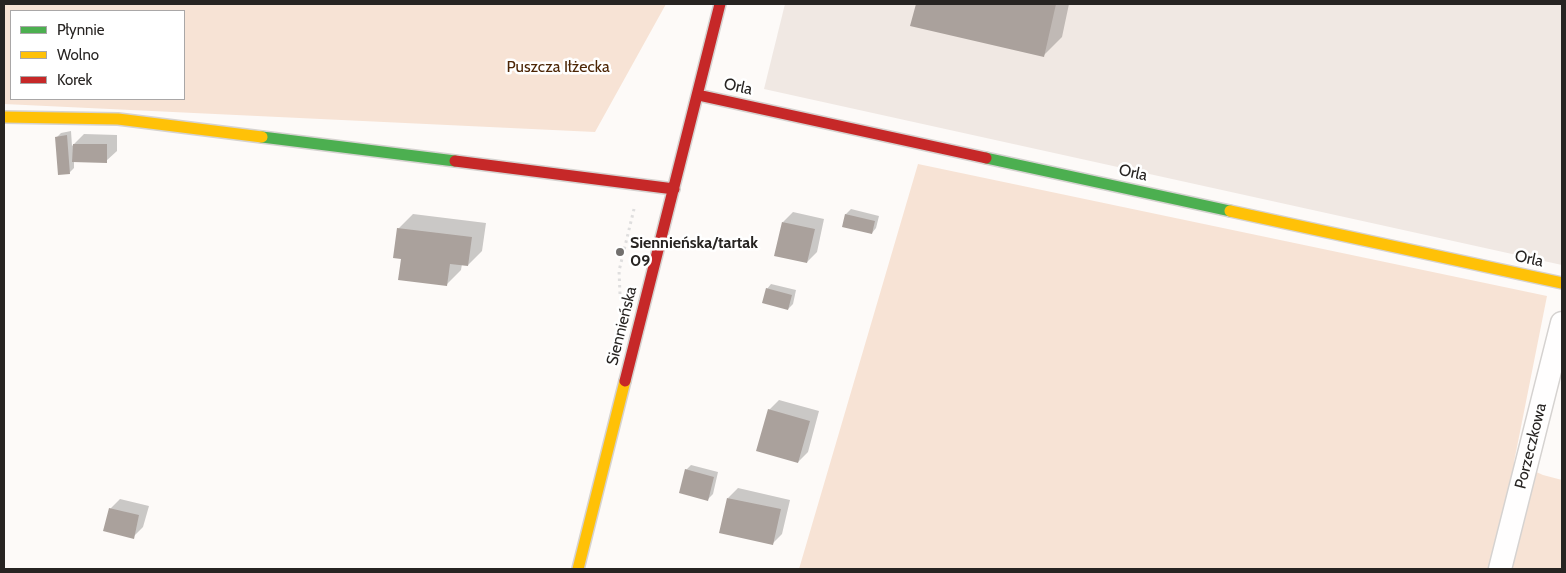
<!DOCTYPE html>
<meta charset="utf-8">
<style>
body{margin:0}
#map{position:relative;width:1566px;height:573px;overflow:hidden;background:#fdfaf8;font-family:Cabin,sans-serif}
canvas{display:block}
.frame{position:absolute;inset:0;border:5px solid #272422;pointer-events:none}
.legend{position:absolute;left:10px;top:10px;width:175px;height:90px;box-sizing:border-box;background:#fff;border:1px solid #a9a7a7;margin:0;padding:6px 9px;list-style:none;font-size:15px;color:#272422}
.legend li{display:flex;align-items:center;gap:10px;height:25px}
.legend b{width:25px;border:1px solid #a9a7a7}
</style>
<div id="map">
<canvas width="1566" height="573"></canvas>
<div class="frame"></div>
<ul class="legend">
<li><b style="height:6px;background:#4caf50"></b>Płynnie</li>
<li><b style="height:6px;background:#ffc107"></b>Wolno</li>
<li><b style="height:6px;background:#c62828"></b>Korek</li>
</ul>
</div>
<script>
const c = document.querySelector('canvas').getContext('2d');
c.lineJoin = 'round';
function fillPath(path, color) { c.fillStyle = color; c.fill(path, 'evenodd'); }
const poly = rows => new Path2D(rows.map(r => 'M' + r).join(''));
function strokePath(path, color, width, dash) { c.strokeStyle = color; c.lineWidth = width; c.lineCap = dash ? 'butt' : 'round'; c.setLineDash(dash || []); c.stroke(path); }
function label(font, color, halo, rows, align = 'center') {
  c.font = font + ' Cabin,sans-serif'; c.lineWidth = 5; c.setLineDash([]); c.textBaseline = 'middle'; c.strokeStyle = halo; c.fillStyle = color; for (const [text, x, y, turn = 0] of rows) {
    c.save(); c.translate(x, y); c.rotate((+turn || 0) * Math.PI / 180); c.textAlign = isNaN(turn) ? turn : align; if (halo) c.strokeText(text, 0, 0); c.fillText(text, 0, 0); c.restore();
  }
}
fillPath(poly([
 [785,4,1562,4,1562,265,764,89]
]), '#f0e8e3');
fillPath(poly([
 [4,4,666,4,595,132,4,104],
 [11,11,184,11,184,99,11,99],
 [918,164,1547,296,1514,462,1543,475,1562,480,1562,569,799,569]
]), '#f7e3d5');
fillPath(poly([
 [917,4,1069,4,1062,37,1043,56,912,25],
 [71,131,72,146,84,134,117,135,117,151,106,161,74,161,74,168,69,173,56,138,61,133],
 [851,209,879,216,876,228,872,233,843,226,846,214],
 [793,212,824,219,817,252,807,262,783,222],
 [413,214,486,223,482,251,468,265,462,264,461,270,447,284,402,257,398,229],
 [771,284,796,290,793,304,788,309,767,289],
 [779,400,819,411,808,452,798,462,769,410],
 [691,465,718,472,713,494,708,499,686,470],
 [738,488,790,500,782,534,772,544,728,498],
 [120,499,149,506,143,527,133,537,110,509]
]), '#0003');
fillPath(poly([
 [916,4,1056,4,1044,57,910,26],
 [67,135,70,174,58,175,55,137],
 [73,144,107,144,107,163,72,162],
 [845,214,875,221,872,234,842,227],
 [782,222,815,229,807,263,774,256],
 [397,228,472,237,468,266,450,264,447,286,398,280,401,259,393,258],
 [766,288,792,295,788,310,762,303],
 [768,409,810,421,798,463,756,451],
 [685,469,714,477,708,501,679,493],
 [727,498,781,509,773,545,719,533],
 [109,508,139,515,134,539,103,531]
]), '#aaa19c');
const street = poly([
 [1500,569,1562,323]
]);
const fast = poly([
 [262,137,455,161],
 [986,158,1230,211]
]);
const slow = poly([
 [4,117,118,119,262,137],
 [1230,211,1562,283],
 [578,569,625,381]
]);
const jam = poly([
 [698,95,986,158],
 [455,161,674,189],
 [625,381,720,4]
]);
strokePath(street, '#d5d2d0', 25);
strokePath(fast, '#d5d2d0', 14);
strokePath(slow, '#d5d2d0', 14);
strokePath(jam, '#d5d2d0', 14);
strokePath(poly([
 [620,294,619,271,634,209]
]), '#dfdede', 3, [2.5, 4]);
strokePath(street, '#fffefe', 22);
strokePath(fast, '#4caf50', 11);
strokePath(slow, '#ffc107', 11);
strokePath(jam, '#c62828', 11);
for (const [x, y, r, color] of [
 [620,252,5,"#726f6d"]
]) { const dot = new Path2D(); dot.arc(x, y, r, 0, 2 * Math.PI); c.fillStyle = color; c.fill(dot); strokePath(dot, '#fff', 2); }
label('16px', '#4c2505', '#fff', [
 ["Puszcza Iłżecka",558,67]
]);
label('16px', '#272422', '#fff', [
 ["Orla",738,87,12],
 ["Orla",1133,173,12],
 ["Orla",1529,259,12],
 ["Siennieńska",622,326,-76],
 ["Porzeczkowa",1531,446,-76]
]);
label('bold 16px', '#272422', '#fff', [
 ["Siennieńska/tartak",630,243],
 ["09",630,261]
], 'left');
</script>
